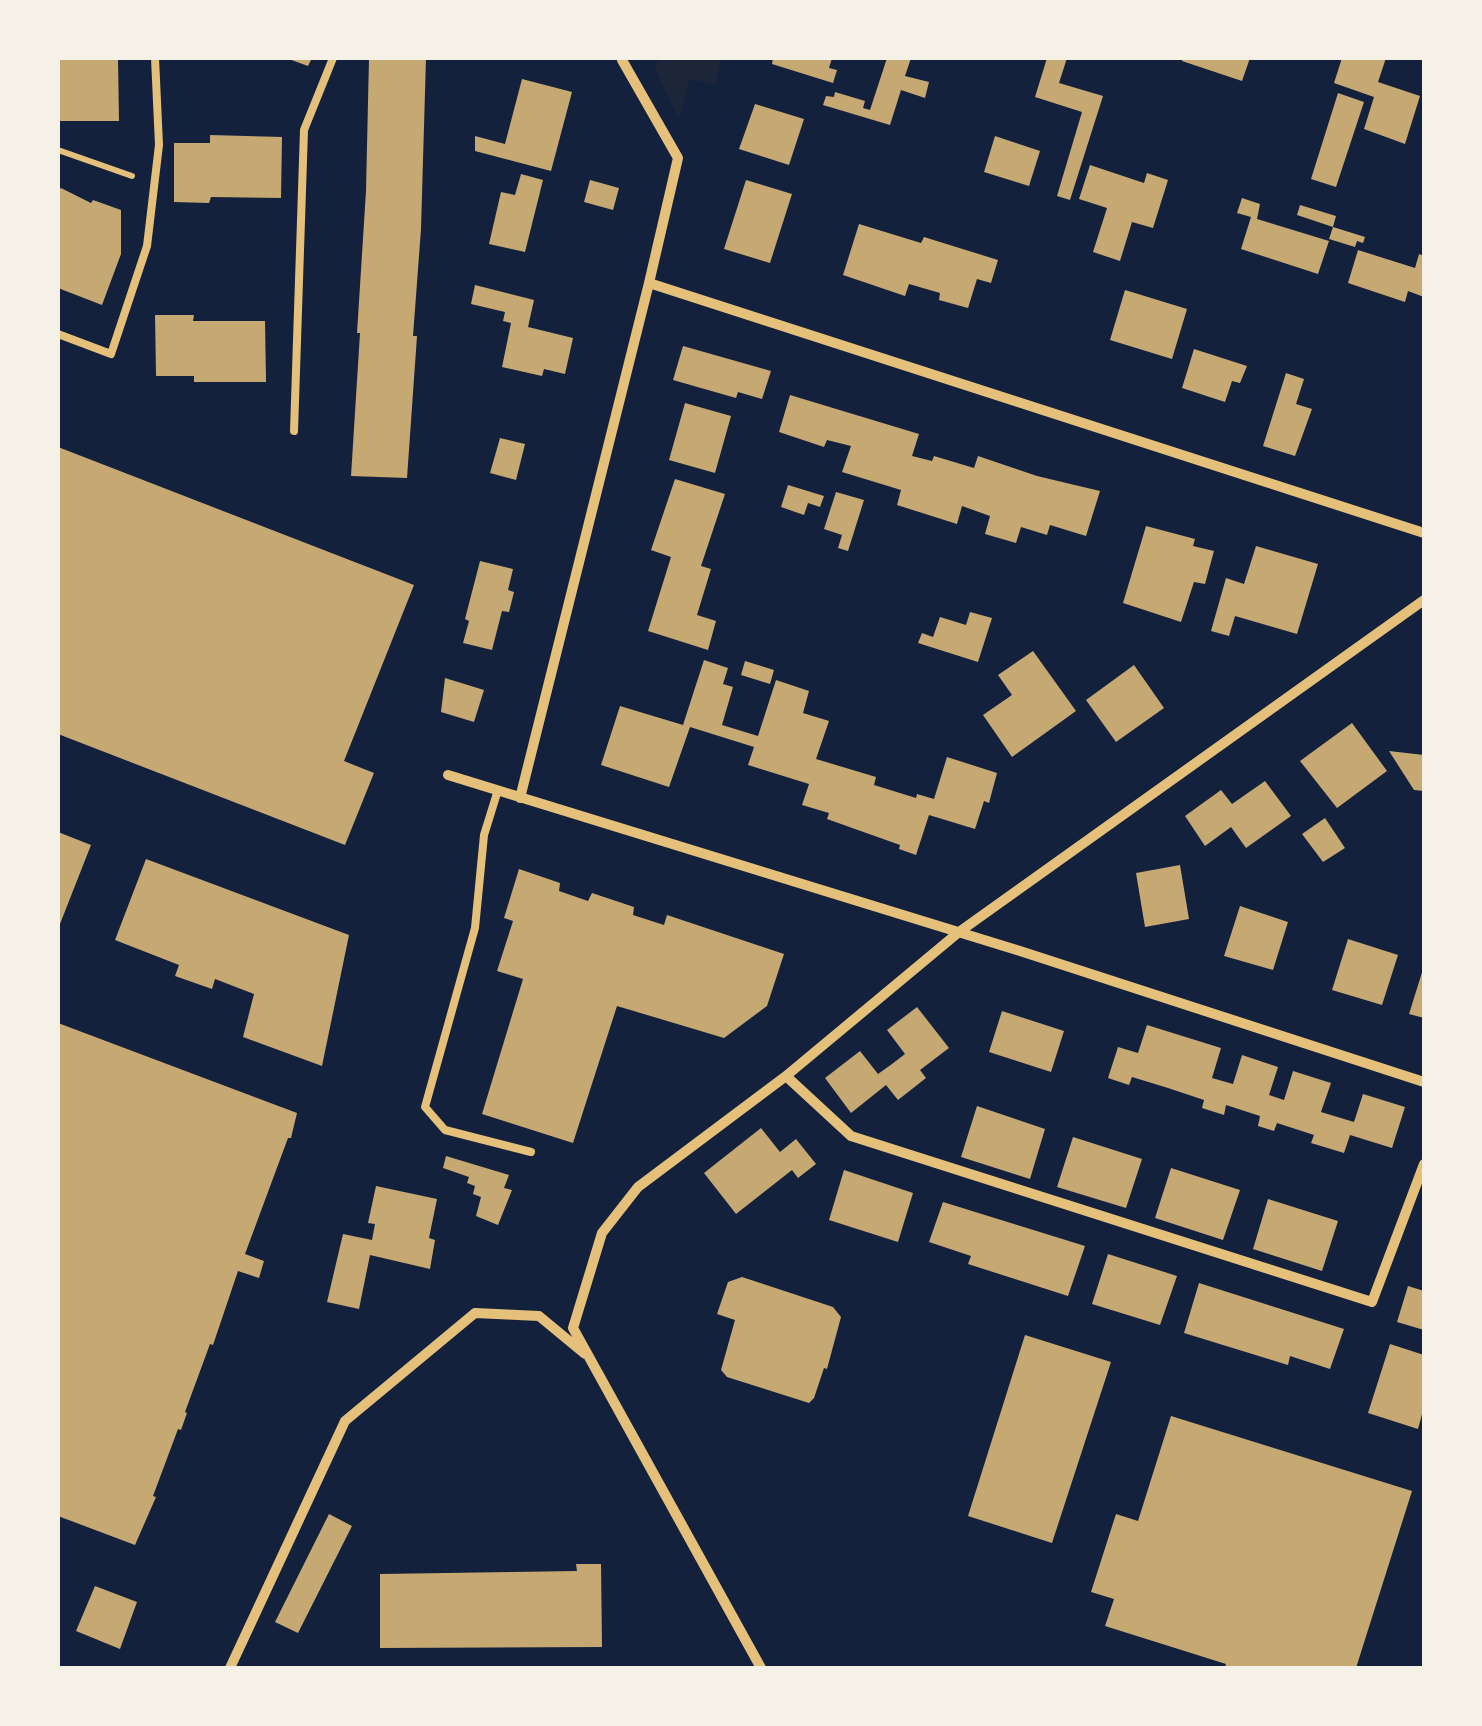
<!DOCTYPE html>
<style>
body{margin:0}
#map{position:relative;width:1482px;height:1726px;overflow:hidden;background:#14213d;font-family:Karla,sans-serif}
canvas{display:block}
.frame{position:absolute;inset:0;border:60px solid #f6f1e7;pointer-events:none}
</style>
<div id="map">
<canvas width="1482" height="1726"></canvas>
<div class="frame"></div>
</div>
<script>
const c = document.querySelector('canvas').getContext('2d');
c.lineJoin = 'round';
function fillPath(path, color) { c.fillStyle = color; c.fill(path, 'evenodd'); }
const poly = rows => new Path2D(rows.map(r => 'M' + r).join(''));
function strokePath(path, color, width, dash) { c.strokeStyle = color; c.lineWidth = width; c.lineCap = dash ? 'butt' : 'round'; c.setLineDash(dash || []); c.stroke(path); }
fillPath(poly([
 [659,58,722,58,715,85,690,79,679,120,655,69]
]), '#1d2539');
fillPath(poly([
 [58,58,118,58,119,121,58,121],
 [286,58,312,58,308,66],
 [369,58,426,58,421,229,413,336,417,336,407,478,351,476,360,333,357,333,366,191],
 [773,58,832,58,829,68,837,70,833,83,772,64],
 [887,58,911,58,905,76,929,82,925,98,901,90,890,125,823,105,826,96,834,97,835,92,865,101,863,108,870,110],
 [1047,58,1067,58,1059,83,1103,96,1070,200,1057,196,1082,112,1035,97],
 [1183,58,1250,58,1242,81,1182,61],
 [1342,58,1386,58,1378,82,1420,96,1405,144,1364,129,1374,97,1334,83],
 [522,79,572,92,551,171,475,151,475,136,505,144],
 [1338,93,1364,102,1336,187,1311,179],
 [755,104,804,119,789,165,739,149],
 [210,135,282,137,281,198,211,197,209,203,174,202,174,143,210,143],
 [995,136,1040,151,1029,186,984,172],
 [1090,165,1144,183,1147,173,1168,180,1153,228,1132,222,1120,261,1093,252,1107,208,1079,199],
 [521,174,543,180,525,252,489,244,501,192,515,195],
 [590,180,619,188,613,210,584,202],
 [746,180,792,194,770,263,724,249],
 [61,188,91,203,93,200,121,210,121,254,102,305,58,288,58,191],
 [1242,198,1260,204,1257,219,1329,241,1318,274,1241,249,1251,217,1237,213],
 [1300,205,1336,216,1333,227,1297,215],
 [859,224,921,243,924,237,998,260,991,283,977,279,968,308,939,300,940,293,909,284,905,296,843,275],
 [1333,227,1365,237,1363,243,1357,241,1355,247,1329,239],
 [1358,250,1415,268,1419,254,1424,256,1424,297,1408,291,1405,302,1348,283],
 [475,285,534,300,528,327,573,338,565,374,544,369,542,376,502,367,511,323,503,321,505,312,471,304],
 [1125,290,1187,309,1172,359,1110,340],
 [155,315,194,315,193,321,265,321,266,382,194,382,194,376,156,376],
 [683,346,771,371,762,399,738,392,736,398,673,380],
 [1194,349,1247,366,1240,383,1232,381,1225,402,1182,388],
 [1286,373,1304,379,1296,404,1312,409,1295,456,1263,446],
 [790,395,919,434,912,456,932,461,934,456,974,468,978,456,1037,476,1100,491,1086,536,1050,525,1047,535,1021,527,1016,543,985,534,990,516,962,506,957,524,897,505,901,490,842,472,851,446,827,440,824,447,779,432],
 [685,403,731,416,715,473,669,460],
 [500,438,525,444,516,480,490,473],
 [58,447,414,585,344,761,374,773,345,845,58,734],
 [675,479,725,494,701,566,711,569,697,615,716,621,708,650,648,631,671,557,651,550],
 [788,485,824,496,820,507,808,503,804,515,781,507],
 [836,492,864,500,848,551,838,548,842,535,824,529],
 [1146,526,1195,539,1193,546,1214,551,1205,584,1194,582,1181,622,1123,603],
 [1256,546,1318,564,1297,634,1235,616,1229,636,1211,631,1226,578,1244,584],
 [480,561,513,569,508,590,514,592,509,612,502,611,492,650,463,643,469,621,465,619],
 [970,612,992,618,978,662,918,643,922,633,933,637,940,617,966,625],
 [1033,651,1076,711,1012,757,983,715,1012,695,998,675],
 [704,660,728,668,723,684,733,687,722,725,758,736,776,680,809,691,803,713,829,721,816,759,876,777,874,785,916,798,917,794,934,799,947,757,997,773,989,803,984,801,975,829,929,815,916,855,899,849,900,845,827,819,829,813,802,805,809,784,748,765,754,747,690,727,669,787,601,765,620,706,683,725],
 [745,661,774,670,770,684,741,675],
 [1134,665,1164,708,1116,742,1086,700],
 [445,678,484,690,474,722,441,712],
 [1352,723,1387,771,1337,808,1300,761],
 [1389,751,1424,755,1424,791,1414,790],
 [1265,781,1291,816,1246,848,1231,827,1205,846,1185,816,1221,790,1232,804],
 [1325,818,1345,848,1323,862,1302,834],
 [58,832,91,845,58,929],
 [146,859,349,935,322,1066,243,1037,254,994,215,979,212,989,175,976,179,965,115,940],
 [1180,865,1189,919,1145,927,1136,873],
 [519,869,560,883,559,891,588,901,592,893,634,907,633,915,664,925,667,915,784,954,767,1006,724,1038,617,1006,573,1143,482,1114,523,979,497,971,513,921,504,918],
 [1240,906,1288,922,1273,970,1224,956],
 [1348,939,1398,955,1382,1005,1332,990],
 [1424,966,1424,1018,1409,1014],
 [917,1007,949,1048,920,1070,926,1078,898,1100,886,1085,851,1113,825,1078,860,1051,878,1074,892,1064,905,1054,887,1030],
 [1002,1011,1064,1031,1051,1072,989,1052],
 [58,1023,297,1113,291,1138,288,1138,245,1254,264,1261,259,1278,238,1271,213,1345,210,1344,185,1412,187,1413,181,1430,178,1429,153,1496,156,1497,135,1545,58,1516],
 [1147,1025,1221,1048,1212,1078,1233,1084,1242,1055,1278,1067,1269,1095,1284,1100,1293,1071,1331,1083,1321,1112,1354,1122,1363,1094,1405,1107,1392,1148,1350,1135,1344,1153,1311,1143,1314,1135,1277,1123,1274,1131,1258,1126,1260,1116,1226,1105,1224,1115,1202,1108,1204,1100,1168,1088,1132,1077,1129,1085,1108,1078,1118,1047,1138,1053],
 [977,1106,1045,1129,1030,1179,961,1157],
 [761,1128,780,1152,796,1139,816,1164,798,1178,792,1170,736,1214,704,1173],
 [1073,1137,1142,1159,1126,1208,1057,1187],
 [446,1156,509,1175,504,1188,512,1190,498,1225,476,1216,481,1197,473,1194,475,1186,467,1183,469,1177,443,1168],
 [1171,1168,1240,1190,1223,1240,1155,1218],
 [844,1170,913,1193,898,1242,829,1220],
 [376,1186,437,1199,429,1238,435,1240,430,1269,370,1255,359,1309,327,1302,343,1234,372,1240,375,1224,368,1223],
 [1268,1199,1338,1221,1322,1271,1253,1249],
 [943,1202,1085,1246,1068,1296,968,1264,971,1256,929,1242],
 [1108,1254,1177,1276,1160,1325,1092,1304],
 [742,1277,833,1307,841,1317,827,1369,824,1368,814,1398,809,1403,727,1377,721,1370,735,1320,717,1314,728,1282],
 [1199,1283,1344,1329,1330,1369,1290,1356,1288,1365,1184,1333],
 [1408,1286,1424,1291,1424,1330,1397,1322],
 [1025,1335,1111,1362,1052,1543,968,1516],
 [1390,1344,1424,1355,1424,1407,1418,1429,1368,1413],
 [1171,1416,1412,1491,1356,1668,1225,1668,1226,1664,1105,1626,1114,1599,1091,1592,1116,1514,1138,1521],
 [329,1514,352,1526,298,1633,275,1622],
 [576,1564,601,1564,602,1647,380,1648,380,1574,577,1571],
 [95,1586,137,1602,120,1649,76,1631]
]), '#c6a872');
strokePath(poly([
 [58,150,132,176]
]), '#e5c07b', 6);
strokePath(poly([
 [58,334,111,354,147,246,159,145,155,58],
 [294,431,304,130,333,58],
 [498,790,484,835,475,928,425,1107,445,1130,531,1152]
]), '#e5c07b', 8);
strokePath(poly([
 [649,283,1424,533],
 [448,775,1020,951,1424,1082],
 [520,798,649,283,678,158,622,60],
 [786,1076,851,1136,1372,1302,1424,1164],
 [230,1668,345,1421,475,1313,539,1316,585,1354],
 [761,1668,573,1328,602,1233,638,1187,786,1076,959,932,1424,600]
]), '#e5c07b', 10);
</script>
